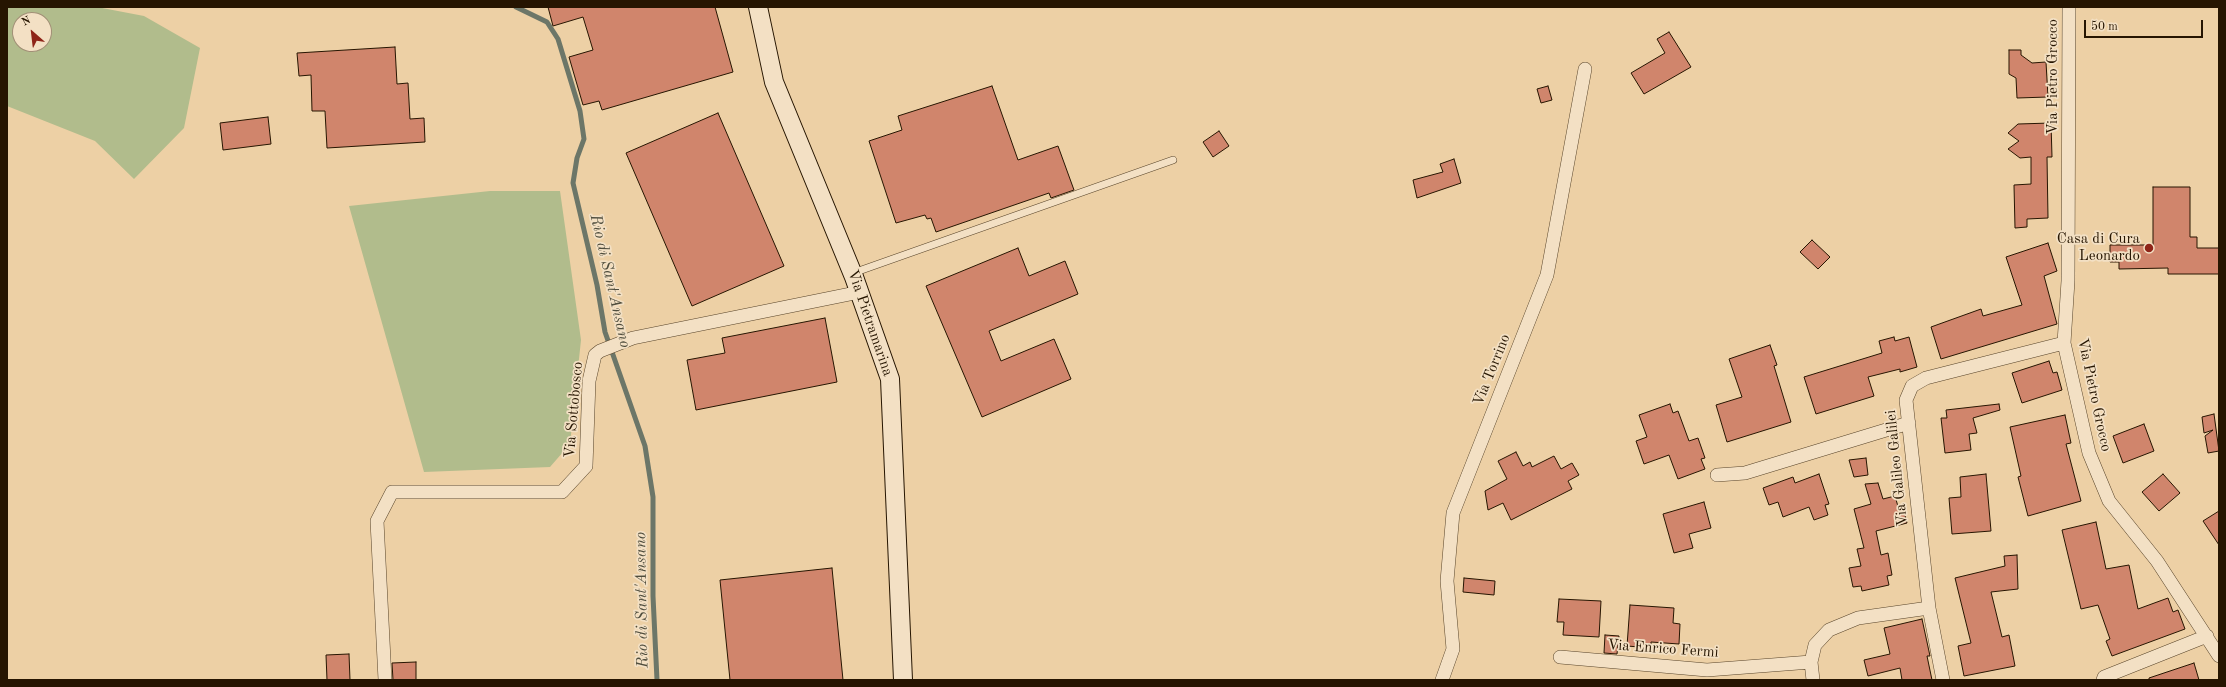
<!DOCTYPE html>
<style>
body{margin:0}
#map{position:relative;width:2226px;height:687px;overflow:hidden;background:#edd0a5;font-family:"Old Standard TT",serif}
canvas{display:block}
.frame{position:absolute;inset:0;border:8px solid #261501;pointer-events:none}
.north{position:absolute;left:12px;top:12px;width:40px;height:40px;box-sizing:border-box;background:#f3e0c4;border:1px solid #a18f76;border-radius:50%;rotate:332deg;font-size:11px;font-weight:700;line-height:16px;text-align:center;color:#261501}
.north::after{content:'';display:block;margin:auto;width:14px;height:18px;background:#8f2418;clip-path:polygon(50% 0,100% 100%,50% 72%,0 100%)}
.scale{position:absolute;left:2084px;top:20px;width:119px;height:18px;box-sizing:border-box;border:2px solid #261501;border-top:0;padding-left:5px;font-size:12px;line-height:14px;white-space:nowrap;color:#261501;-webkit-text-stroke:3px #f3e0c4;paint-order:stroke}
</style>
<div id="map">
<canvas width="2226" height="687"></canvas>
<div class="frame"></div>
<div class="north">N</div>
<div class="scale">50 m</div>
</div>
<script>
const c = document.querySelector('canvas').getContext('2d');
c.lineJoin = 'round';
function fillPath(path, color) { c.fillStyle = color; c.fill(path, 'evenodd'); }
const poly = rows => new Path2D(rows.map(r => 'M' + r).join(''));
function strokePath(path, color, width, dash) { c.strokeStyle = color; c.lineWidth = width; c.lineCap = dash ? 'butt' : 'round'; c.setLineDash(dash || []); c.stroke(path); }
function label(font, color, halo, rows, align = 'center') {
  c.font = font + ' "Old Standard TT",serif'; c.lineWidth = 3.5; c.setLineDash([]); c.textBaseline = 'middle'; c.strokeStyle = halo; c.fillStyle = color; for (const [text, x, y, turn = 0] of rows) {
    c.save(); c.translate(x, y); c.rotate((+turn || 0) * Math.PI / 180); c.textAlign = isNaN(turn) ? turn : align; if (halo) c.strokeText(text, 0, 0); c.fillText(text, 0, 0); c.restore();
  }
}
fillPath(poly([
 [7,7,97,7,144,16,200,48,184,128,134,179,95,141,7,106],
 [20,20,44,20,44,44,20,44],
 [490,191,560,191,581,340,570,444,550,467,424,472,349,206]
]), '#b1bc8c');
strokePath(poly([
 [516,7,547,22,558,39,580,111,584,139,577,158,573,183,597,285,605,332,645,446,653,497,653,596,657,680]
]), '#6c7668', 5);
const building = poly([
 [548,7,715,7,733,72,602,110,599,101,583,105,569,57,593,50,583,17,553,26,548,7],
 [1669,32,1691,67,1644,94,1631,73,1665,53,1657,39,1669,32],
 [395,47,397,84,408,83,410,119,424,118,425,142,327,148,325,111,312,111,311,75,299,76,297,53,395,47],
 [2009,50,2021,50,2021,55,2032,63,2046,62,2048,97,2017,98,2016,78,2009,74,2009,50],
 [992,86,1018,160,1058,146,1074,190,1051,198,1049,193,936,232,931,218,927,219,925,215,896,223,869,141,902,130,898,116,992,86],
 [1548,86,1552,100,1541,103,1537,89,1548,86],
 [718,113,784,266,692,306,626,153,718,113],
 [268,117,271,144,223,150,220,123,268,117],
 [2051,123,2052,157,2047,157,2048,218,2027,219,2027,227,2015,228,2014,185,2031,184,2031,157,2020,158,2008,149,2019,141,2008,133,2018,124,2051,123],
 [1219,131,1229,146,1213,157,1203,142,1219,131],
 [1454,159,1461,183,1417,198,1413,180,1443,172,1440,164,1454,159],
 [2153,187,2190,187,2190,237,2197,237,2197,248,2219,248,2219,274,2168,274,2168,268,2119,269,2119,262,2110,262,2110,245,2153,245,2153,187],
 [1812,240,1830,257,1818,269,1800,252,1812,240],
 [2048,243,2057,271,2044,276,2057,324,1941,359,1931,327,1981,309,1983,316,2022,305,2006,257,2048,243],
 [1018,248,1029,276,1065,261,1078,294,989,331,1001,361,1054,339,1071,379,982,417,926,286,1018,248],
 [825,318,837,382,696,410,687,360,725,353,722,338,825,318],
 [1894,337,1895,341,1909,337,1917,367,1900,372,1900,369,1868,377,1874,396,1816,414,1804,377,1882,353,1879,341,1894,337],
 [1770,345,1777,365,1774,366,1791,422,1727,442,1716,405,1742,397,1729,359,1770,345],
 [2049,361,2053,373,2057,372,2062,390,2022,403,2012,373,2049,361],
 [1670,404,1673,413,1678,411,1689,441,1698,438,1705,458,1701,459,1705,469,1678,479,1669,455,1644,464,1636,441,1647,437,1639,415,1670,404],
 [1999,404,2000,410,1973,418,1977,433,1969,434,1971,450,1945,453,1941,418,1947,418,1946,410,1999,404],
 [2214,414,2219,451,2208,453,2205,436,2213,430,2204,433,2202,417,2214,414],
 [2065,415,2071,443,2066,444,2081,501,2028,516,2018,477,2021,476,2010,427,2065,415],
 [2144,424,2154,451,2123,463,2113,436,2144,424],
 [1516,452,1523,466,1530,462,1532,467,1554,456,1561,469,1572,463,1579,475,1568,481,1572,489,1511,520,1503,503,1488,510,1485,491,1507,479,1498,461,1516,452],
 [1866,458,1868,475,1854,477,1849,460,1866,458],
 [1819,474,1829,504,1825,505,1828,515,1814,520,1809,507,1783,517,1778,502,1769,505,1763,488,1793,477,1795,483,1819,474],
 [1986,474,1991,531,1952,534,1949,498,1961,497,1960,477,1986,474],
 [2163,474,2180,493,2159,511,2142,492,2163,474],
 [1878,483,1883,499,1895,496,1899,510,1903,508,1907,523,1876,531,1881,555,1888,553,1892,575,1887,576,1889,585,1862,591,1861,586,1853,587,1849,568,1861,566,1857,549,1864,548,1854,509,1871,504,1865,484,1878,483],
 [1704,502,1711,528,1689,534,1693,548,1674,553,1663,514,1704,502],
 [2219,511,2219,545,2203,521,2219,511],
 [2096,522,2106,569,2129,565,2138,609,2168,598,2173,612,2178,610,2185,629,2112,656,2106,641,2110,639,2098,605,2081,609,2062,530,2096,522],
 [2017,555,2018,589,1991,592,2002,637,2009,635,2015,666,1964,676,1958,646,1971,643,1955,578,2005,566,2004,556,2017,555],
 [832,568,843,680,730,680,720,580,832,568],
 [1464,578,1495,581,1494,595,1463,592,1464,578],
 [1559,599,1601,601,1599,637,1563,635,1564,622,1557,622,1559,599],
 [1630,605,1674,608,1673,623,1680,624,1679,644,1651,642,1651,648,1627,646,1630,605],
 [1922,619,1930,656,1927,656,1932,680,1902,680,1900,668,1868,676,1864,660,1890,654,1884,628,1922,619],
 [1605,635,1619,636,1617,654,1604,653,1605,635],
 [349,654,350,680,327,680,326,655,349,654],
 [416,662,416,680,393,680,392,663,416,662],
 [2194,663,2199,680,2149,680,2149,678,2194,663]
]);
fillPath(building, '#d0856c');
strokePath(building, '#261501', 1);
const lane = poly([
 [853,273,1173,160]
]);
const street = poly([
 [2069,7,2068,281,2064,343,2089,453,2109,501,2157,561,2219,656],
 [1717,475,1745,473,1909,423],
 [1560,657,1707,670,1811,662],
 [385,680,377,521,392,492,562,492,586,466,589,381,595,355,600,351,633,338,860,292],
 [1442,680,1453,649,1447,581,1453,513,1547,275,1585,69],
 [1813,680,1811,662,1815,645,1829,630,1858,618,1929,608],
 [1943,680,1929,608,1906,400,1912,386,1926,378,2064,343],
 [2103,680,2104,677,2207,636]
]);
const secondary = poly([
 [758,7,774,82,854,277,890,379,903,680]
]);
strokePath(lane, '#58442a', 8);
strokePath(street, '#58442a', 14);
strokePath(secondary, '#261501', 20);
strokePath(lane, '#f3e0c4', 7);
strokePath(street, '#f3e0c4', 13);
strokePath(secondary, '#f3e0c4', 18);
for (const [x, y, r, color] of [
 [2149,248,5,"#8f2418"]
]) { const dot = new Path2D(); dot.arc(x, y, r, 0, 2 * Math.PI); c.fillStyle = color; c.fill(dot); strokePath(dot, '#f3e0c4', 1.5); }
label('15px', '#261501', '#f3e0c4', [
 ["Via Pietro Grocco",2053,77,-90],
 ["Via Pietramarina",870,323,71],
 ["Via Torrino",1492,370,-68],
 ["Via Pietro Grocco",2094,395,78],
 ["Via Sottobosco",574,410,-85],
 ["Via Galileo Galilei",1897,468,-96],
 ["Via Enrico Fermi",1663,649,4]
]);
label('15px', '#261501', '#f3e0c4', [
 ["Casa di Cura",2140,239],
 ["Leonardo",2140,256]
], 'right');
label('italic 16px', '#4f4d3d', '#f3e0c4', [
 ["Rio di Sant'Ansano",610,281,77],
 ["Rio di Sant'Ansano",642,600,-91]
]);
</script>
